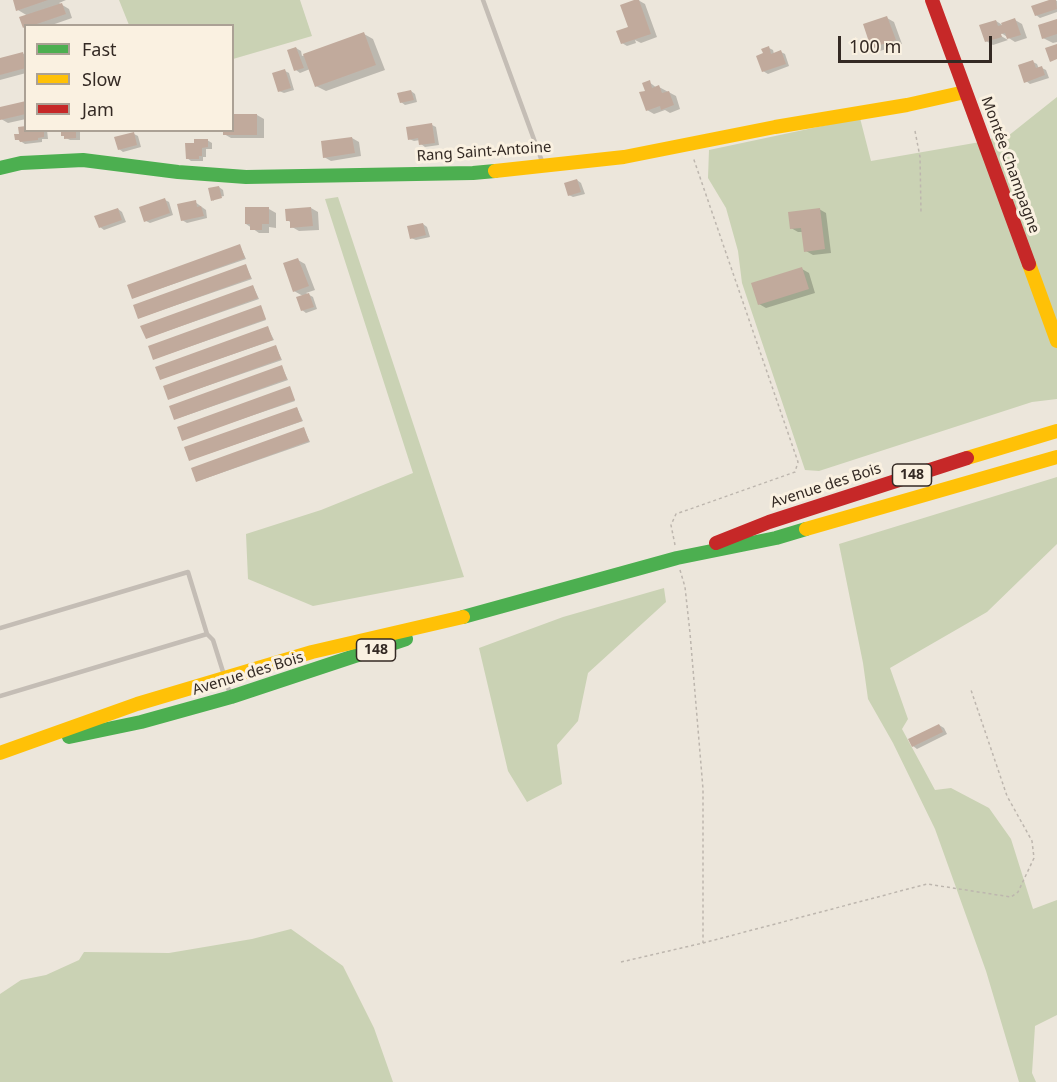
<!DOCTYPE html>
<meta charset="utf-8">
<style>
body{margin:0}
#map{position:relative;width:1057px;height:1082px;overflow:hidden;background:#ece6db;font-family:"Noto Sans",sans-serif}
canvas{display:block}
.legend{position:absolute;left:24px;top:24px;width:210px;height:108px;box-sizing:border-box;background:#faf1e1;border:2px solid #aba195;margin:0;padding:8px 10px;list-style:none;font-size:18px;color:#342a24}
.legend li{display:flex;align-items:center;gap:12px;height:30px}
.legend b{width:30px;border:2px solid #aba195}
.scale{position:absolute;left:838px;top:36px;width:154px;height:27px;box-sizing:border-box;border:3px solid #342a24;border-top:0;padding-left:8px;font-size:18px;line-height:21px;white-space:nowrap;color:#342a24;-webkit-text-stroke:4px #faf1e1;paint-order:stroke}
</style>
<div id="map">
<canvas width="1057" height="1082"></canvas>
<ul class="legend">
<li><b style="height:8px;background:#4caf50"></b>Fast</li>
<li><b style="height:8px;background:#ffc107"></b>Slow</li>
<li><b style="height:8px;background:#c62828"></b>Jam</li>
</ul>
<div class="scale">100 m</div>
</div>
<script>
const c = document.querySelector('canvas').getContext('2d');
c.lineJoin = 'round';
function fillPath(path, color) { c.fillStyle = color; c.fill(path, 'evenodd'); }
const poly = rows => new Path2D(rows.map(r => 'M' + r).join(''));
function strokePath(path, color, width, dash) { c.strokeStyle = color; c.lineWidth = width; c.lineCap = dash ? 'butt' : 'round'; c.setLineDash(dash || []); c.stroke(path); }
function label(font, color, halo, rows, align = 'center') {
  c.font = font + ' "Noto Sans",sans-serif'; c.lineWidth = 6; c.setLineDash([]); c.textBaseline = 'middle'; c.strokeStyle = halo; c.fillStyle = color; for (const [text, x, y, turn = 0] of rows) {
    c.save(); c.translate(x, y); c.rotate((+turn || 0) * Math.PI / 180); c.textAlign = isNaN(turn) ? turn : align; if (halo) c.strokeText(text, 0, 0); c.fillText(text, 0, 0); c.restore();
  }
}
fillPath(poly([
 [119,0,300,0,312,36,233,59,232,26,129,25],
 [1057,97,1057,399,1032,402,819,471,805,470,742,283,738,251,726,208,708,178,709,150,860,118,871,161,986,141,998,136,1008,136],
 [338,197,464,577,313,606,248,579,246,534,321,510,413,473,325,199],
 [1057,477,1057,544,987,612,890,668,908,719,902,729,935,790,951,788,989,808,1011,839,1033,909,1057,900,1057,1015,1035,1026,1032,1073,1036,1082,1019,1082,986,971,935,829,893,743,868,699,863,663,839,544],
 [664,588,666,602,588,673,578,721,557,745,562,784,527,802,508,771,479,648,563,617],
 [291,929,343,966,374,1028,393,1082,0,1082,0,994,21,980,46,975,79,960,84,952,169,953,252,939]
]), '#cad2b4');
fillPath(poly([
 [16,0,66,0,59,3,69,9,72,18,49,26,26,26,26,28,24,27,28,16,18,10],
 [638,0,645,4,657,37,641,43,635,40,636,43,627,46,622,43],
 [1053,0,1057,1,1057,12,1040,18,1036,15],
 [887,18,894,22,902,44,880,51,873,47],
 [1015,20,1022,24,1027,38,1015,42,995,29,994,32,1008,40,993,45,986,41,996,21,1004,26],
 [1057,20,1057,42,1053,43,1043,38],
 [364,34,373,39,385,70,326,91,316,86,310,69,300,73,296,70,296,48,301,51,302,56],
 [769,48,773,50,774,54,781,52,785,54,789,66,768,74,763,71,765,54],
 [22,53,26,55,26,73,0,80,0,59],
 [1033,62,1037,64,1039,69,1042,68,1046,70,1049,78,1030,84,1026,81],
 [285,71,289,73,294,90,284,93,279,91],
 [649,82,657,88,659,87,676,96,680,109,670,113,665,110,654,114,647,110,647,92],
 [411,91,415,94,417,102,405,105,401,102],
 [26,103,26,119,8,123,1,119,0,109],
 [257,115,264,119,264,138,231,138,224,134],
 [432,125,436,127,439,145,425,147,421,144,420,140,414,141,409,139],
 [26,130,47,130,48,139,42,139,42,142,25,144,17,139],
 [63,130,80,130,80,140,70,140,66,138],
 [134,134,138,136,141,147,123,152,119,149],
 [352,138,359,142,361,156,331,161,324,157],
 [207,140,212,143,212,149,206,149,206,157,203,157,203,161,191,161,187,158],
 [577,180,581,183,585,194,573,197,569,195],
 [219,187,223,190,224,196,214,198,214,201,213,200],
 [165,200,169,202,173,215,150,223,146,221],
 [195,202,206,210,207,218,187,223,182,220],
 [311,208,318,212,319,230,299,231,292,227,292,223,287,220],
 [118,209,122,212,126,222,104,230,100,227],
 [269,209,276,213,276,228,269,227,269,233,259,233,246,224],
 [819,209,826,213,831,253,813,255,806,251,803,232,798,232,791,228],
 [423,224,427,227,430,237,416,240,411,238],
 [240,246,246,259,133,298],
 [298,260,305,264,315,290,306,293,313,297,317,309,306,313,302,310,303,296,294,291],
 [246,266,252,279,139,318],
 [802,269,809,273,815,293,766,308,759,304],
 [253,286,259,299,147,338],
 [260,307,266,320,154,359],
 [268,328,274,340,161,379],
 [276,347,282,360,169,399],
 [282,367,288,380,176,419],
 [289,388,295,401,183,439],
 [297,408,303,421,190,460],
 [304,429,310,442,198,481],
 [939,725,944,728,947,734,917,749,913,746]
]), '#0003');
fillPath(poly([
 [13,0,48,0,16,11],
 [634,0,639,0,651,34,621,44,616,31,628,27,620,5],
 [1049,0,1056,0,1057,9,1035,16,1031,6],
 [62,3,66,14,31,26,26,26,23,28,19,17],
 [887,16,896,40,871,48,863,24],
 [1015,18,1021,35,1007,39,1005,33,1001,34,1002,37,985,42,979,25,996,20,998,26,1002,25,1001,23],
 [1057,19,1057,34,1042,39,1038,25],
 [364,32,376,65,315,87,303,54],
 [1057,44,1057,59,1050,62,1045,48],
 [769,46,771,54,781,50,786,64,762,72,756,56,763,53,761,49],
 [296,47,304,68,294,71,287,50],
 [23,52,26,68,0,75,0,58],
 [1033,60,1036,68,1042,66,1045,75,1024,83,1018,65],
 [285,69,291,88,278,92,272,73],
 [650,80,652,88,659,85,662,93,669,91,674,105,661,110,660,106,646,111,639,92,645,91,642,83],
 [411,90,414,100,400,103,397,93],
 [26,101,26,114,0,120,0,107],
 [232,114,257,114,257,135,223,135,223,130,232,130],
 [432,123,435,143,419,145,418,138,408,140,406,127],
 [26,126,26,130,44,130,44,137,38,138,38,140,20,142,19,140,15,140,14,134,19,134,18,127],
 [61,130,76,130,76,138,64,139,64,136,61,136],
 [134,132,137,145,118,150,114,137],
 [352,137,355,153,323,158,321,141],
 [194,139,208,139,208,147,202,148,202,156,199,156,199,159,186,159,185,143,194,143],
 [577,179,581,192,568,196,564,183],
 [219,186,222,198,211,201,208,188],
 [165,198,170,213,144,222,139,207],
 [196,200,197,207,201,206,204,216,181,221,177,204],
 [245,207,269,207,269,224,262,224,262,230,250,230,250,224,245,224],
 [311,207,313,226,290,228,290,221,286,221,285,209],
 [118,208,122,220,99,228,94,216],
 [820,208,825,249,804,252,801,228,790,229,788,212],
 [423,223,426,235,410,239,407,226],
 [240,244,245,258,132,299,127,285],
 [298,258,309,286,293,292,283,263],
 [246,264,251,278,138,319,133,305],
 [802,267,809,289,758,305,751,283],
 [253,285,258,298,146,339,140,326],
 [309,293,314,307,301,311,296,297],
 [261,305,266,319,153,360,148,346],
 [268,326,273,340,160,380,155,367],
 [276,345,281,359,168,400,163,386],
 [282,365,287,379,174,420,169,406],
 [290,386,295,400,182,441,177,427],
 [297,407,302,421,189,461,184,447],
 [304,427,309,441,196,482,191,468],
 [939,724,943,732,912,747,908,739]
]), '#c1aa9c');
strokePath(poly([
 [915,131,920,157,921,212],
 [675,545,671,525,676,514,795,472,798,462,693,157],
 [680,570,685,587,690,633,703,789,703,943],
 [621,962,703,943,927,884,1011,897,1018,892,1034,858,1032,841,1007,796,971,690]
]), '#bdb6ae', 1.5, [3, 3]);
strokePath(poly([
 [483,0,543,164],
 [0,628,188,572,207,634,213,640,230,694],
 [0,696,207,634]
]), '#c4bdb5', 4.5);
strokePath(poly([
 [0,168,21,163,83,160,178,172,246,177,473,173,495,171],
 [463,617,677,558,776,538,806,529],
 [69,737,141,722,231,697,406,639]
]), '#4caf50', 14);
strokePath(poly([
 [495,171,624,157,775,127,907,105,965,92],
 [1029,264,1057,341],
 [967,458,1057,431],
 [806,529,1057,457],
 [0,753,137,704,312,652,463,617]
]), '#ffc107', 14);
strokePath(poly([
 [932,0,1029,264],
 [716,543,769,522,967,458]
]), '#c62828', 14);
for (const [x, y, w] of [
 [912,475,39],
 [376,650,39]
]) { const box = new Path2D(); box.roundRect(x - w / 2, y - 11, w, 22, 4.5); c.fillStyle = '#faf1e1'; c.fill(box); strokePath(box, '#342a24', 1.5); }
label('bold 14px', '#342a24', null, [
 ["148",912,475],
 ["148",376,650]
]);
label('15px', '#342a24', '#faf1e1', [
 ["Rang Saint-Antoine",484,152,-4],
 ["Montée Champagne",1010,165,70],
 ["Avenue des Bois",826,486,-18],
 ["Avenue des Bois",248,674,-17]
]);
</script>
